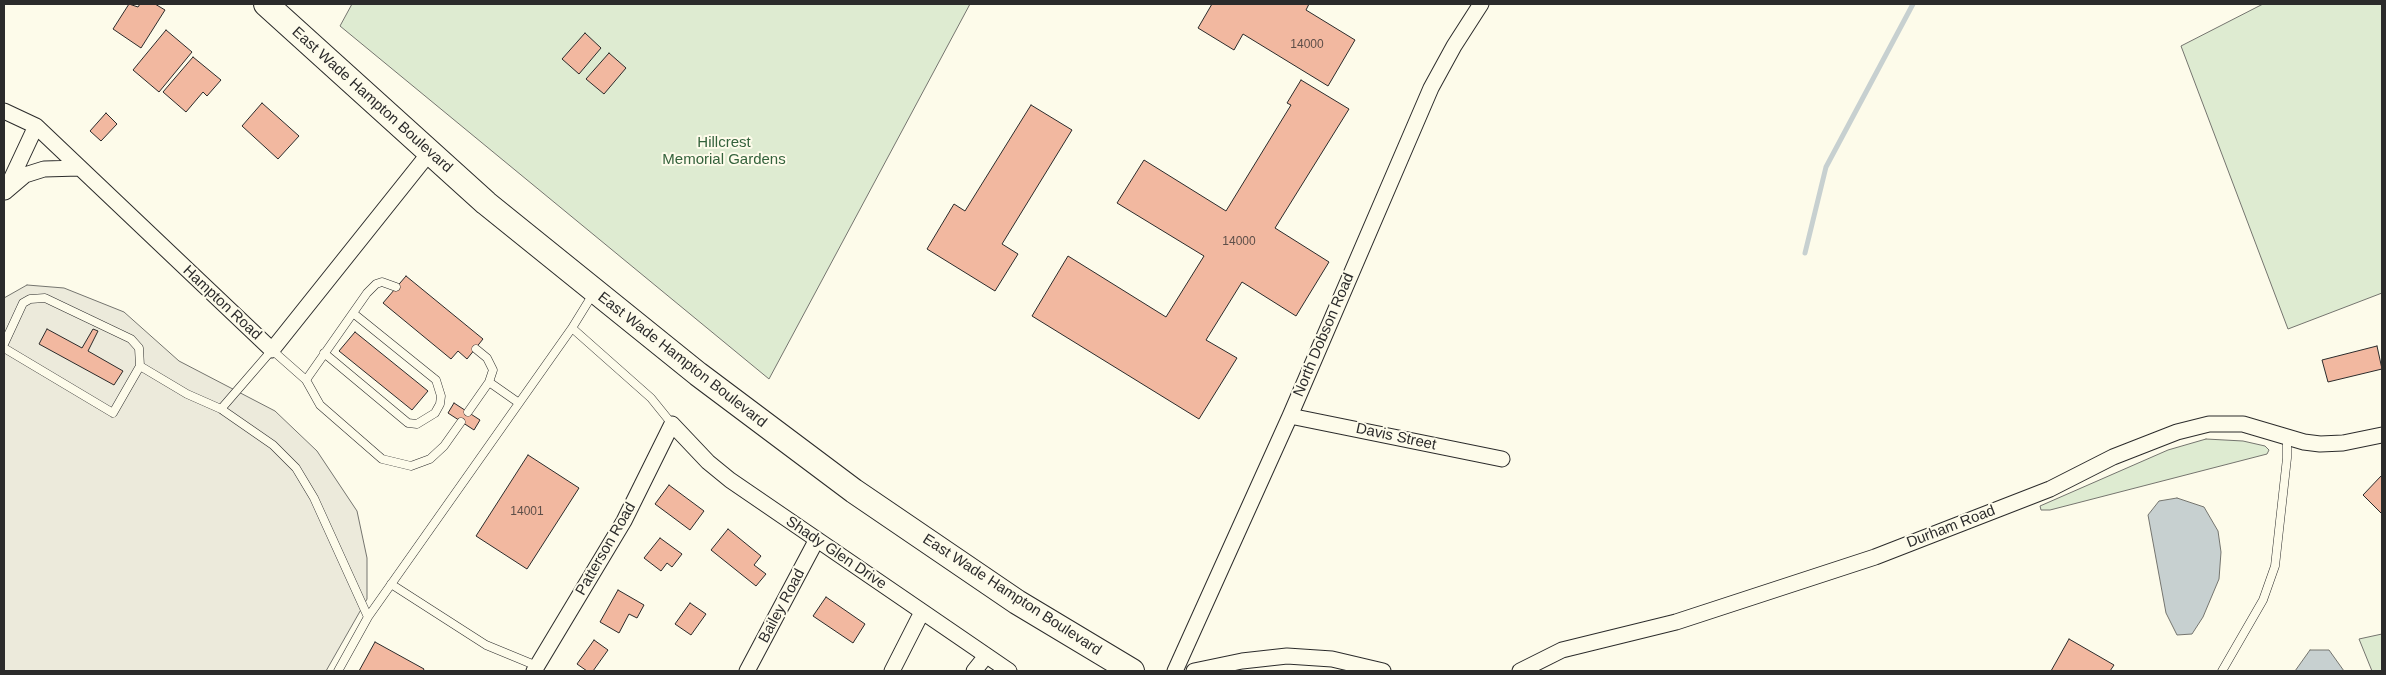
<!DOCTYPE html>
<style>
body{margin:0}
#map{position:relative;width:2386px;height:675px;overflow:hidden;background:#fdfbea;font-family:Arial,sans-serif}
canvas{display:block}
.frame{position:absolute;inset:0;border:5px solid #2b2b2b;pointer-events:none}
</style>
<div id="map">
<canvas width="2386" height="675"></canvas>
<div class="frame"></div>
</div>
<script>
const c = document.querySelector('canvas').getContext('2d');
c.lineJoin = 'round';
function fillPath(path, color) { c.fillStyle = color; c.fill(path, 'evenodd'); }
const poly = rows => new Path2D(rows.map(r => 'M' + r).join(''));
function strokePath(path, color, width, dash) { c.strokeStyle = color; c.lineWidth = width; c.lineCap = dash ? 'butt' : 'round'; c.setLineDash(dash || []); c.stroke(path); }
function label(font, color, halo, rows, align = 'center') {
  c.font = font + ' Arial,sans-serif'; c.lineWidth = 4; c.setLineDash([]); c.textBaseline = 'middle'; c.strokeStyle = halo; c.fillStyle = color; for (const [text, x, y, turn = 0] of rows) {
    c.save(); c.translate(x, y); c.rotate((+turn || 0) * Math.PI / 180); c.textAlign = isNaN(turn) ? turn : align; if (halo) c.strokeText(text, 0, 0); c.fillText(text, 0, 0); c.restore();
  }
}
const green = poly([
 [352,4,970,4,769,379,340,26,352,4],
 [2263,4,2382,4,2382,293,2288,329,2181,46,2263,4],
 [2206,439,2243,441,2265,446,2269,450,2267,454,2050,510,2041,510,2040,506,2168,450,2206,439],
 [2382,634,2382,671,2372,671,2359,639,2382,634]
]);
fillPath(green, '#deebd1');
strokePath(green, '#74746e', 1);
const parking = poly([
 [27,285,64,288,124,312,179,361,275,411,317,451,357,511,367,558,367,599,326,671,4,671,4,298,27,285]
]);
fillPath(parking, '#eceadb');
strokePath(parking, '#74746e', 1);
const water = poly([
 [2177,498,2204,507,2218,531,2221,552,2219,579,2203,617,2192,634,2177,635,2166,613,2148,515,2159,501,2177,498],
 [2310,650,2329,650,2344,671,2295,671,2310,650]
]);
fillPath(water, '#c7d0d0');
strokePath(water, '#74746e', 1);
strokePath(poly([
 [1805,253,1826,167,1913,4]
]), '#c7d0d0', 5);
const building = poly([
 [129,4,138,7,140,4,155,4,165,10,141,48,113,29,129,4],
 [1212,4,1309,4,1306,10,1355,40,1328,86,1243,34,1234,50,1198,28,1212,4],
 [166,30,192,52,159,92,133,70,166,30],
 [585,33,601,48,579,74,562,59,585,33],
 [609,53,626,68,604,94,586,79,609,53],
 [193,57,221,80,207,96,203,92,186,112,163,92,193,57],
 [1301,80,1349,109,1275,228,1329,262,1296,316,1242,282,1206,340,1237,358,1199,419,1032,316,1068,256,1166,317,1204,256,1117,203,1144,160,1226,211,1291,105,1287,103,1301,80],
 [262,103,299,136,278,159,242,126,262,103],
 [1031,105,1072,130,1002,244,1018,254,995,291,927,249,954,204,965,211,1031,105],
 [106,113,117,124,101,141,90,131,106,113],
 [406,276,483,339,467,359,458,351,451,359,383,303,406,276],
 [47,329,82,348,93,329,98,331,88,351,123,371,114,385,39,344,47,329],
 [355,332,428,391,412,410,339,351,355,332],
 [2377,346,2382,369,2328,382,2322,360,2377,346],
 [454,403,480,420,474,430,448,413,454,403],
 [528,455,579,488,527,569,476,536,528,455],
 [2382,475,2382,514,2363,495,2382,475],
 [669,485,704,511,690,530,655,504,669,485],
 [728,529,761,556,754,565,766,574,756,586,711,550,728,529],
 [660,538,682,554,672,567,667,563,661,571,644,558,660,538],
 [618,590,644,605,637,618,629,614,619,633,600,622,618,590],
 [826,597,865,624,853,643,813,616,826,597],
 [690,603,706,614,691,635,675,624,690,603],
 [2069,639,2114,665,2110,671,2051,671,2069,639],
 [594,640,608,650,593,671,587,671,577,664,594,640],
 [375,642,424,669,423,671,359,671,375,642]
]);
fillPath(building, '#f2b8a0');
strokePath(building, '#2b2b2b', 1);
const service = poly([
 [572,328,651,398,672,424],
 [4,344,23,303,30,299,45,298,131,339,139,348,140,366,113,413,4,348],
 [324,353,408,423,417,424,435,413,440,404,441,396,436,380,353,313],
 [140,366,187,394,221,409,273,445,296,468,314,498,368,617],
 [306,380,367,293,376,284,382,282,396,287],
 [489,382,519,403],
 [221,409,272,350,306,380,320,405,382,459,411,466,430,459,444,446,461,422],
 [468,412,489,382,493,370,487,358,476,349],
 [391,584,486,645,537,666],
 [338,671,368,617,572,328,593,294],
 [2222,671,2263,600,2275,566,2287,458,2287,438]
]);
const minor = poly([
 [4,111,36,126,272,350,430,152],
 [7,188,36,126],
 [5,192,25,175,44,169,79,168],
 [1290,416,1502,459],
 [534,671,624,521,672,424,708,462,730,480,1009,671],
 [747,671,816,541],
 [892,671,922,612],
 [974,671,986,656],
 [1175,671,1290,416,1431,88,1454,46,1481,4],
 [1194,671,1242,661,1287,656,1332,659,1383,671],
 [1520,671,1562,650,1676,622,1875,557,2050,489,2113,457,2177,432,2209,424,2243,424,2304,442,2320,444,2343,443,2382,435]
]);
const primary = poly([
 [266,4,486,203,698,374,854,491,1017,602,1132,671]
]);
strokePath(service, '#2b2b2b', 9);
strokePath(minor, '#2b2b2b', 17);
strokePath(primary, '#2b2b2b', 26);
strokePath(service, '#fdfbea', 8);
strokePath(minor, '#fdfbea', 15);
strokePath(primary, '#fdfbea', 24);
label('12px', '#5d4e48', null, [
 ["14000",1307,45],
 ["14000",1239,242],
 ["14001",527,512]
]);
label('15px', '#2b2b2b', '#fdfbea', [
 ["East Wade Hampton Boulevard",372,100,42],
 ["Hampton Road",222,303,43],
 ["North Dobson Road",1324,335,-67],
 ["East Wade Hampton Boulevard",682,360,38],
 ["Davis Street",1396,437,12],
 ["Durham Road",1951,527,-21],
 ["Patterson Road",606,549,-60],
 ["Shady Glen Drive",836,553,34],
 ["East Wade Hampton Boulevard",1012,595,33],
 ["Bailey Road",782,606,-62]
]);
label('15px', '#34623c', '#fdfbea', [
 ["Hillcrest",724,143],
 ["Memorial Gardens",724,160]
]);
</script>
